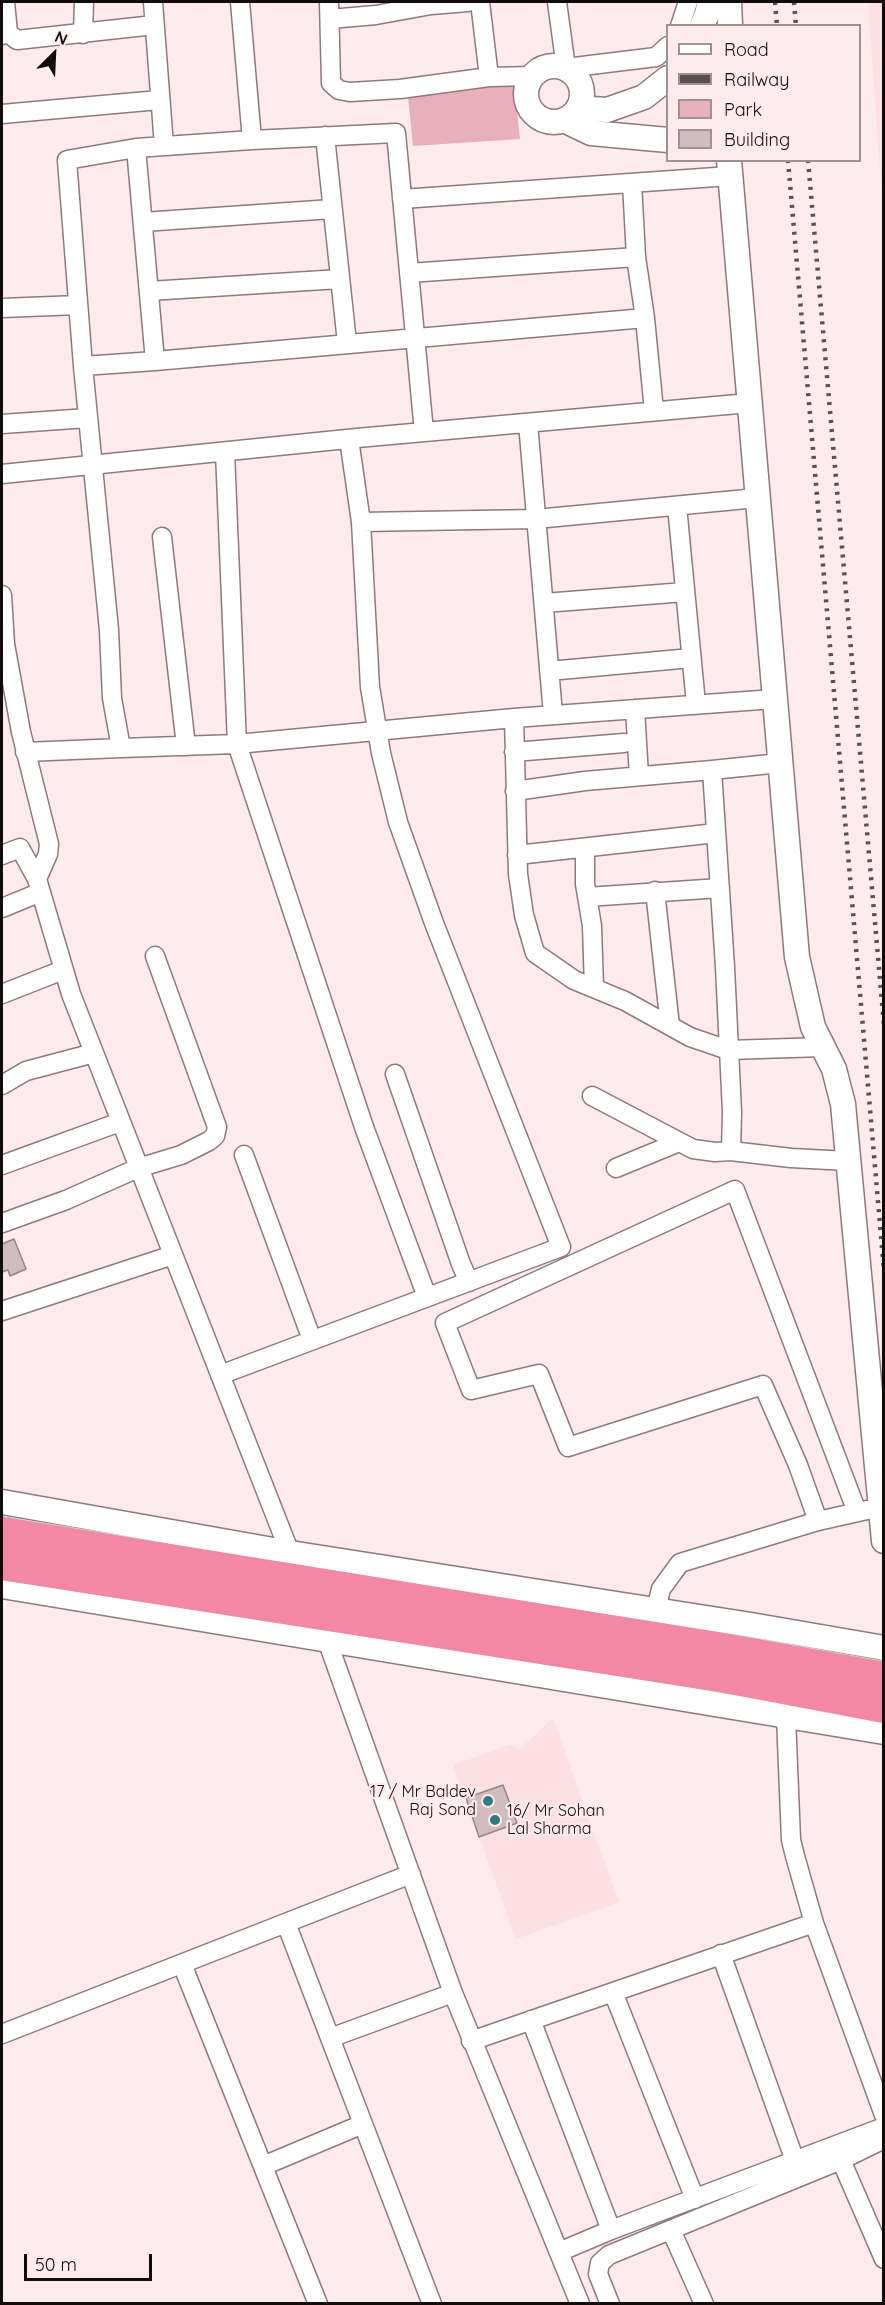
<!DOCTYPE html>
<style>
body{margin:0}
#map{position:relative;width:885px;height:2305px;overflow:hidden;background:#fdebee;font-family:Quicksand,sans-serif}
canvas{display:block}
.frame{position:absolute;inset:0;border:3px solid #120b0c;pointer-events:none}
.legend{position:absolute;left:666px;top:24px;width:195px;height:138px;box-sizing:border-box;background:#fdebee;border:2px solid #9f9194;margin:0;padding:8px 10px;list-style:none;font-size:18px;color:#120b0c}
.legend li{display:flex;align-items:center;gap:12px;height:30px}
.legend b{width:30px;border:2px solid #9f9194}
.north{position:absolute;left:24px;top:24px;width:60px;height:60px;-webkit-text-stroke:4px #fdebee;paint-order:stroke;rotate:24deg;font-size:16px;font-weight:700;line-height:24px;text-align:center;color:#120b0c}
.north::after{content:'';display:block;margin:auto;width:21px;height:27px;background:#120b0c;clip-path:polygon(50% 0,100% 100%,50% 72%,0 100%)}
.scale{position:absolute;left:24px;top:2254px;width:128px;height:27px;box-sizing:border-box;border:3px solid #120b0c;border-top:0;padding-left:8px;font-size:18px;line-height:21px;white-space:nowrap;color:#120b0c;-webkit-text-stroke:4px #fdebee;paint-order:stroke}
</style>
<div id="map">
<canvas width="885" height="2305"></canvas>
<div class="frame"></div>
<ul class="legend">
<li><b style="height:8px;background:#fff"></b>Road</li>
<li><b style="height:8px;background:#5a5051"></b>Railway</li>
<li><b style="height:16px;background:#e7b0ba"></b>Park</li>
<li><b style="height:16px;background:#d0bbbe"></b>Building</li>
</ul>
<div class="north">N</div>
<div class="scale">50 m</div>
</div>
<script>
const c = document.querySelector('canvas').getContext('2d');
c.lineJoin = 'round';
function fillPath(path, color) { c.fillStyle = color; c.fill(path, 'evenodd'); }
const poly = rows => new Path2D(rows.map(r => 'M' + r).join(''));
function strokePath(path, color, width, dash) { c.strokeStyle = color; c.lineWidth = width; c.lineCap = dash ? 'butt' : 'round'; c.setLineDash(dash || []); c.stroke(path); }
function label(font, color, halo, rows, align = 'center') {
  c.font = font + ' Quicksand,sans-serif'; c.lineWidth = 4.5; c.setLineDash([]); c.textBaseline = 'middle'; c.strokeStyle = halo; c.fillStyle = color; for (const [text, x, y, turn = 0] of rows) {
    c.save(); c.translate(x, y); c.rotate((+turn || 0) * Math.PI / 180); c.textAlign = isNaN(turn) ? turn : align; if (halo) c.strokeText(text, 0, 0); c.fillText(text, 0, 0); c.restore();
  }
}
fillPath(poly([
 [868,2,883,2,883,213],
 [553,1718,619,1902,516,1939,453,1765,510,1745,520,1749]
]), '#fedfe4');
fillPath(poly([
 [514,84,520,139,413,146,408,97]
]), '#e7b0ba');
const building = poly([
 [14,1239,26,1269,10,1276,8,1270,2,1272,2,1244,14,1239],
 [503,1785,517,1823,479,1837,466,1798,503,1785]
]);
fillPath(building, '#d0bbbe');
strokePath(building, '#988487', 1.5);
const minor = poly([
 [5,2,8,33],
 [153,2,164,146],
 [240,2,252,140,136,148,155,361,83,366,109,630,112,698,121,748,237,744,514,718,774,699],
 [329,2,331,83,339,90,350,92,400,89,489,77,533,76],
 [480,2,489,77],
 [557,2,566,68,656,57,668,46],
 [330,19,376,15,431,5,468,2],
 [680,26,688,2],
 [83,34,84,2],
 [2,35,8,33,17,40,154,25],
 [2,114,159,100],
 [325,136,347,343],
 [252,140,396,133,424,432],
 [632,183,636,257,645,318,654,411],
 [402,199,730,176],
 [143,222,332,209],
 [409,273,636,257],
 [149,291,340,279],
 [2,308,78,305],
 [155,361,645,318],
 [83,366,67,160,136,148],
 [528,423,553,714],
 [2,424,88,418],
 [225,452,237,744,364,1127,427,1297],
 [2,474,357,438,749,403],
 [677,506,696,704],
 [361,522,536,519,757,498],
 [162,537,186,746],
 [2,595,5,644,21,732,49,844,48,854,37,879],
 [544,603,685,592],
 [549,671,691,658],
 [635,709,639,776],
 [514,718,518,874,524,915,535,953,574,980,625,1001,690,1037,728,1050,823,1047],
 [25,752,121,748],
 [514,752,624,743],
 [712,770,780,763],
 [515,791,585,781,712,770,725,967,732,1112,731,1151,791,1158,848,1161],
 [585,848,585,884,592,926,594,988],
 [2,855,20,848,37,879,71,994,290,1553],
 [517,855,716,833],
 [655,891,670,1026],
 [587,897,720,888],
 [2,908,41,892],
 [2,994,63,970],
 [395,1074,461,1264,469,1282],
 [2,1085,26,1071,94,1053],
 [592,1096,693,1149,715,1152,731,1151],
 [244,1155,312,1340],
 [2,1165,120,1122],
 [616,1168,679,1142],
 [2,1223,66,1200,138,1168,181,1155,209,1141,215,1136,217,1127,155,956],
 [2,1311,173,1255],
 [220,1375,561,1247,434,923,398,822,381,753,370,687,361,522,349,439],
 [818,1521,798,1465,763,1385,568,1447,539,1374,471,1390,445,1323,735,1190,857,1512],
 [656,1610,661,1589,680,1563,818,1521,867,1510],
 [327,1640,453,1993,580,2304],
 [786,1717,791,1840,795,1856,814,1923,884,2115],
 [286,1923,432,2304],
 [721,1954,795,2161],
 [182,1964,318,2304],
 [613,1992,695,2199],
 [531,2020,611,2230],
 [2,2034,411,1874],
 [330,2038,453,1993],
 [471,2041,814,1923],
 [841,2160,884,2139],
 [263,2166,363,2124],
 [671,2230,704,2304],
 [559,2252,611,2230,884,2127],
 [610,2304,598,2274,600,2263,609,2255,841,2160,884,2259]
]);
const tertiary = poly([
 [729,2,730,26],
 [702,26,707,14,710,2],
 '526 94a28 28 0 1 1 56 0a28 28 0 1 1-56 0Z',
 [578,108,607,110,644,97,668,78],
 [564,120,591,133,668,140],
 [729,160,797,957,813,1027,834,1069,843,1104,884,1541],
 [2,1502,290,1553,751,1625,884,1648],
 [2,1586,884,1732]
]);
const trunk = poly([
 [2,1533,723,1649,884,1678],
 [2,1564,720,1676,884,1707]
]);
strokePath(minor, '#8d7a7d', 21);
strokePath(tertiary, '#8d7a7d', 27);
strokePath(trunk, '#d0cece', 34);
strokePath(minor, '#fff', 18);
strokePath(tertiary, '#fff', 24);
strokePath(trunk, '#f288a4', 32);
strokePath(poly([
 [775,2,777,26],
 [794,2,796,26],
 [788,160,884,1271],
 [808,160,884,1025]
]), '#5a5051', 4.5, [3, 6]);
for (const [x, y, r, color] of [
 [488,1801,6,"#317982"],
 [495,1820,6,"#317982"]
]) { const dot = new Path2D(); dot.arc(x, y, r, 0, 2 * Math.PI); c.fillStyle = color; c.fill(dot); strokePath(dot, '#fdebee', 2); }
label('16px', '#120b0c', '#fdebee', [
 ["17 / Mr Baldev",476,1792],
 ["Raj Sond",476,1810],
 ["16/ Mr Sohan",507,1811,"left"],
 ["Lal Sharma",507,1829,"left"]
], 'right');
</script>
